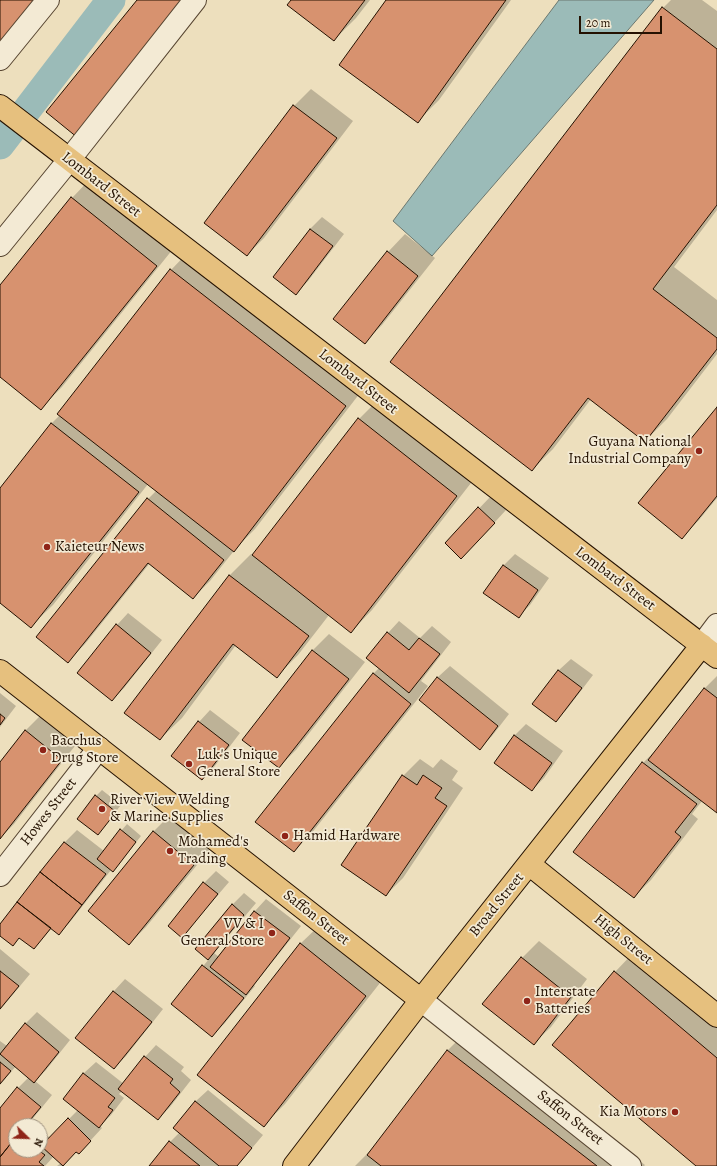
<!DOCTYPE html>
<style>
body{margin:0}
#map{position:relative;width:717px;height:1166px;overflow:hidden;background:#eddfbd;font-family:Alegreya,serif}
canvas{display:block}
.north{position:absolute;left:8px;top:1118px;width:40px;height:40px;box-sizing:border-box;background:#f3ead4;border:1px solid #a09380;border-radius:50%;rotate:113deg;font-size:11px;font-weight:700;line-height:16px;text-align:center;color:#241101}
.north::after{content:'';display:block;margin:auto;width:14px;height:18px;background:#8f2418;clip-path:polygon(50% 0,100% 100%,50% 72%,0 100%)}
.scale{position:absolute;left:579px;top:16px;width:83px;height:18px;box-sizing:border-box;border:2px solid #241101;border-top:0;padding-left:5px;font-size:12px;line-height:14px;white-space:nowrap;color:#241101;-webkit-text-stroke:3px #f3ead4;paint-order:stroke}
</style>
<div id="map">
<canvas width="717" height="1166"></canvas>
<div class="north">N</div>
<div class="scale">20 m</div>
</div>
<script>
const c = document.querySelector('canvas').getContext('2d');
c.lineJoin = 'round';
function fillPath(path, color) { c.fillStyle = color; c.fill(path, 'evenodd'); }
const poly = rows => new Path2D(rows.map(r => 'M' + r).join(''));
function strokePath(path, color, width, dash) { c.strokeStyle = color; c.lineWidth = width; c.lineCap = dash ? 'butt' : 'round'; c.setLineDash(dash || []); c.stroke(path); }
function label(font, color, halo, rows, align = 'center') {
  c.font = font + ' Alegreya,serif'; c.lineWidth = 3.5; c.setLineDash([]); c.textBaseline = 'middle'; c.strokeStyle = halo; c.fillStyle = color; for (const [text, x, y, turn = 0] of rows) {
    c.save(); c.translate(x, y); c.rotate((+turn || 0) * Math.PI / 180); c.textAlign = isNaN(turn) ? turn : align; if (halo) c.strokeText(text, 0, 0); c.fillText(text, 0, 0); c.restore();
  }
}
const water = poly([
 [106,0,117,0,68,56,106,0],
 [559,0,654,0,432,256,393,221,559,0]
]);
fillPath(water, '#9bbbb8');
strokePath(water, '#6b776f', 1);
fillPath(poly([
 [292,0,370,0,356,18,334,40],
 [387,0,511,0,439,100,418,121],
 [671,0,702,0,717,11,717,210,674,267,717,300,717,354,667,419,645,441,591,399,553,449,532,470,663,8],
 [311,89,353,121,264,238,247,255,205,223,294,106],
 [93,176,177,244,62,387,41,408,0,375,0,287,72,198],
 [322,217,344,234,308,281,296,293,274,276,310,229],
 [405,234,435,258,382,325,365,342,335,319,388,252],
 [192,248,367,384,255,529,237,547,210,581,193,598,150,563,85,644,68,661,148,499,157,490,148,484,53,605,31,626,0,602,0,490,52,423,60,415,59,414,171,270],
 [380,398,478,474,372,610,351,632,329,615,298,655,277,676,236,645,182,718,160,739,125,713,230,575,251,554,253,555,359,419],
 [717,408,717,498,699,520,682,537],
 [491,496,506,510,473,546,446,543],
 [515,554,549,578,530,605,518,617,503,566],
 [128,613,162,640,124,688,112,700,117,625],
 [399,621,420,638,432,626,451,642,421,681,428,686,311,834,294,851,373,674,379,668,388,633],
 [329,634,365,662,296,750,279,767,312,651],
 [571,659,593,675,567,709,556,721,534,704,559,670],
 [450,666,509,714,492,736,480,748,420,700,438,677],
 [717,676,717,812,702,801,692,814,698,819,651,880,634,897,643,763,660,746,704,689],
 [0,693,16,706,0,727],
 [210,710,240,733,214,767,202,779,199,722],
 [42,714,78,742,14,824,0,838,0,763,25,731],
 [526,724,563,751,544,778,532,790,514,736],
 [420,759,433,768,441,759,458,771,452,780,463,788,403,878,386,895,403,776],
 [102,790,121,805,98,834,96,796],
 [170,815,211,848,146,927,129,944,153,832],
 [127,824,141,836,118,865,113,871,111,870,70,922,59,933,52,928,34,948,20,937,13,945,0,935,0,926,65,842,77,830,104,851],
 [216,871,229,882,193,924,182,936,169,926,204,883],
 [244,893,256,903,214,953,219,957,255,911,266,899,301,926,254,985,255,986,224,1024,212,1035,172,1004,209,959,196,949,232,905],
 [322,923,387,974,285,1104,263,1126,300,944],
 [539,941,587,979,551,1027,533,1044,522,958],
 [0,949,30,974,0,1010],
 [636,950,717,1019,717,1166,698,1166,615,972],
 [125,979,163,1009,126,1056,114,1068,77,1038,114,991],
 [37,1012,70,1040,46,1070,35,1081,52,1095,30,1122,35,1126,16,1126,16,1150,40,1150,40,1130,50,1138,78,1110,64,1099,84,1073,96,1062,124,1084,145,1057,156,1045,184,1067,181,1071,191,1080,170,1107,158,1119,122,1091,119,1094,124,1098,111,1115,100,1126,102,1128,90,1141,76,1151,63,1165,65,1166,57,1166,61,1163,54,1156,45,1166,0,1166,0,1110,18,1088,29,1077,16,1066,0,1085,0,1041,7,1046,25,1024],
 [469,1029,645,1165,644,1166,355,1166,372,1149,448,1050],
 [208,1090,263,1135,237,1166,150,1166,170,1142,180,1132,175,1128,196,1101]
]), '#0003');
strokePath(poly([
 [0,145,111,0]
]), '#9bbbb8', 29);
const building = poly([
 [0,0,36,0,0,44,0,0],
 [137,0,189,0,78,138,46,112,137,0],
 [291,0,365,0,334,41,287,5,291,0],
 [386,0,506,0,418,123,339,65,386,0],
 [662,7,717,49,717,205,653,289,717,338,717,349,645,442,588,398,532,471,390,362,662,7],
 [293,105,337,138,247,256,204,223,293,105],
 [71,197,157,266,41,410,0,377,0,285,71,197],
 [310,229,333,246,296,295,273,277,310,229],
 [387,251,418,276,365,344,333,319,387,251],
 [170,269,346,406,234,552,57,414,170,269],
 [717,407,717,496,682,539,638,503,717,407],
 [358,418,457,496,351,633,252,555,358,418],
 [51,423,139,492,31,628,0,603,0,488,51,423],
 [147,498,224,560,193,599,148,563,68,663,36,637,147,498],
 [478,507,495,523,461,559,445,543,478,507],
 [503,565,538,590,519,618,483,593,503,565],
 [229,575,309,636,277,678,233,644,160,740,124,713,229,575],
 [116,624,151,653,112,701,77,673,116,624],
 [387,632,409,650,419,638,440,654,409,693,366,658,387,632],
 [312,650,349,679,279,768,242,740,312,650],
 [558,670,582,688,556,722,532,704,558,670],
 [373,673,411,704,294,852,255,822,373,673],
 [437,677,498,726,480,750,419,700,437,677],
 [704,688,717,698,717,813,648,760,704,688],
 [0,714,5,718,0,725,0,714],
 [198,721,229,745,202,780,171,756,198,721],
 [25,730,62,760,0,839,0,762,25,730],
 [514,735,552,763,532,791,494,763,514,735],
 [642,762,697,804,675,832,681,837,634,898,573,852,642,762],
 [402,775,417,785,423,775,442,788,435,798,447,806,386,896,341,865,402,775],
 [95,795,116,812,98,835,77,819,95,795],
 [120,829,136,842,113,872,97,859,120,829],
 [153,831,194,865,129,945,88,911,153,831],
 [64,842,106,874,82,905,40,872,64,842],
 [40,872,82,905,59,935,17,902,40,872],
 [203,882,218,894,182,938,168,926,203,882],
 [17,902,51,928,34,949,19,938,13,946,0,936,0,924,17,902],
 [232,904,244,915,208,960,195,949,232,904],
 [254,911,290,938,246,995,210,967,254,911],
 [300,943,366,996,264,1127,197,1075,300,943],
 [521,957,571,997,534,1045,482,1004,521,957],
 [202,965,244,998,212,1037,171,1004,202,965],
 [0,971,19,986,0,1009,0,971],
 [614,971,717,1058,717,1166,696,1166,552,1045,614,971],
 [113,991,152,1022,114,1069,75,1038,113,991],
 [25,1023,59,1052,34,1083,0,1054,25,1023],
 [447,1050,597,1166,381,1166,367,1155,447,1050],
 [144,1056,173,1079,170,1083,180,1092,158,1120,118,1089,144,1056],
 [0,1062,11,1071,0,1084,0,1062],
 [83,1073,115,1098,108,1107,113,1110,99,1128,63,1099,83,1073],
 [17,1087,41,1107,25,1126,16,1126,16,1137,0,1157,0,1108,17,1087],
 [195,1101,252,1148,237,1166,219,1166,173,1128,195,1101],
 [68,1118,91,1141,79,1154,76,1152,63,1166,41,1146,68,1118],
 [16,1137,16,1150,38,1150,45,1155,39,1162,44,1166,0,1166,0,1157,16,1137],
 [169,1141,200,1166,149,1166,169,1141]
]);
fillPath(building, '#d7926f');
strokePath(building, '#241101', 1);
const minor = poly([
 [0,59,48,0],
 [0,245,69,160,195,0],
 [702,645,717,625],
 [0,875,99,748],
 [421,1000,630,1166]
]);
const major = poly([
 [0,106,717,657],
 [0,671,421,1000],
 [529,864,717,1016],
 [294,1166,421,1000,702,645]
]);
strokePath(minor, '#564430', 24);
strokePath(major, '#241101', 24);
strokePath(minor, '#f3ead4', 22);
strokePath(major, '#e6c07e', 22);
for (const [x, y, r, color] of [
 [699,451,4,"#8f2418"],
 [47,547,4,"#8f2418"],
 [43,750,4,"#8f2418"],
 [189,764,4,"#8f2418"],
 [102,809,4,"#8f2418"],
 [285,836,4,"#8f2418"],
 [170,851,4,"#8f2418"],
 [272,933,4,"#8f2418"],
 [527,1001,4,"#8f2418"],
 [675,1112,4,"#8f2418"]
]) { const dot = new Path2D(); dot.arc(x, y, r, 0, 2 * Math.PI); c.fillStyle = color; c.fill(dot); strokePath(dot, '#f3ead4', 1.5); }
label('15px', '#241101', '#f3ead4', [
 ["Lombard Street",101,185,38],
 ["Lombard Street",358,382,38],
 ["Lombard Street",615,579,37],
 ["Howes Street",49,812,-52],
 ["Broad Street",497,905,-51],
 ["Saffon Street",316,918,38],
 ["High Street",623,940,39],
 ["Saffon Street",570,1118,38]
]);
label('15px', '#241101', '#f3ead4', [
 ["Guyana National",691,442,"right"],
 ["Industrial Company",691,459,"right"],
 ["Kaieteur News",55,547],
 ["Bacchus",51,741],
 ["Drug Store",51,758],
 ["Luk's Unique",197,755],
 ["General Store",197,772],
 ["River View Welding",110,800],
 ["& Marine Supplies",110,817],
 ["Hamid Hardware",293,836],
 ["Mohamed's",178,842],
 ["Trading",178,859],
 ["VV & I",264,924,"right"],
 ["General Store",264,941,"right"],
 ["Interstate",535,992],
 ["Batteries",535,1009],
 ["Kia Motors",667,1112,"right"]
], 'left');
</script>
